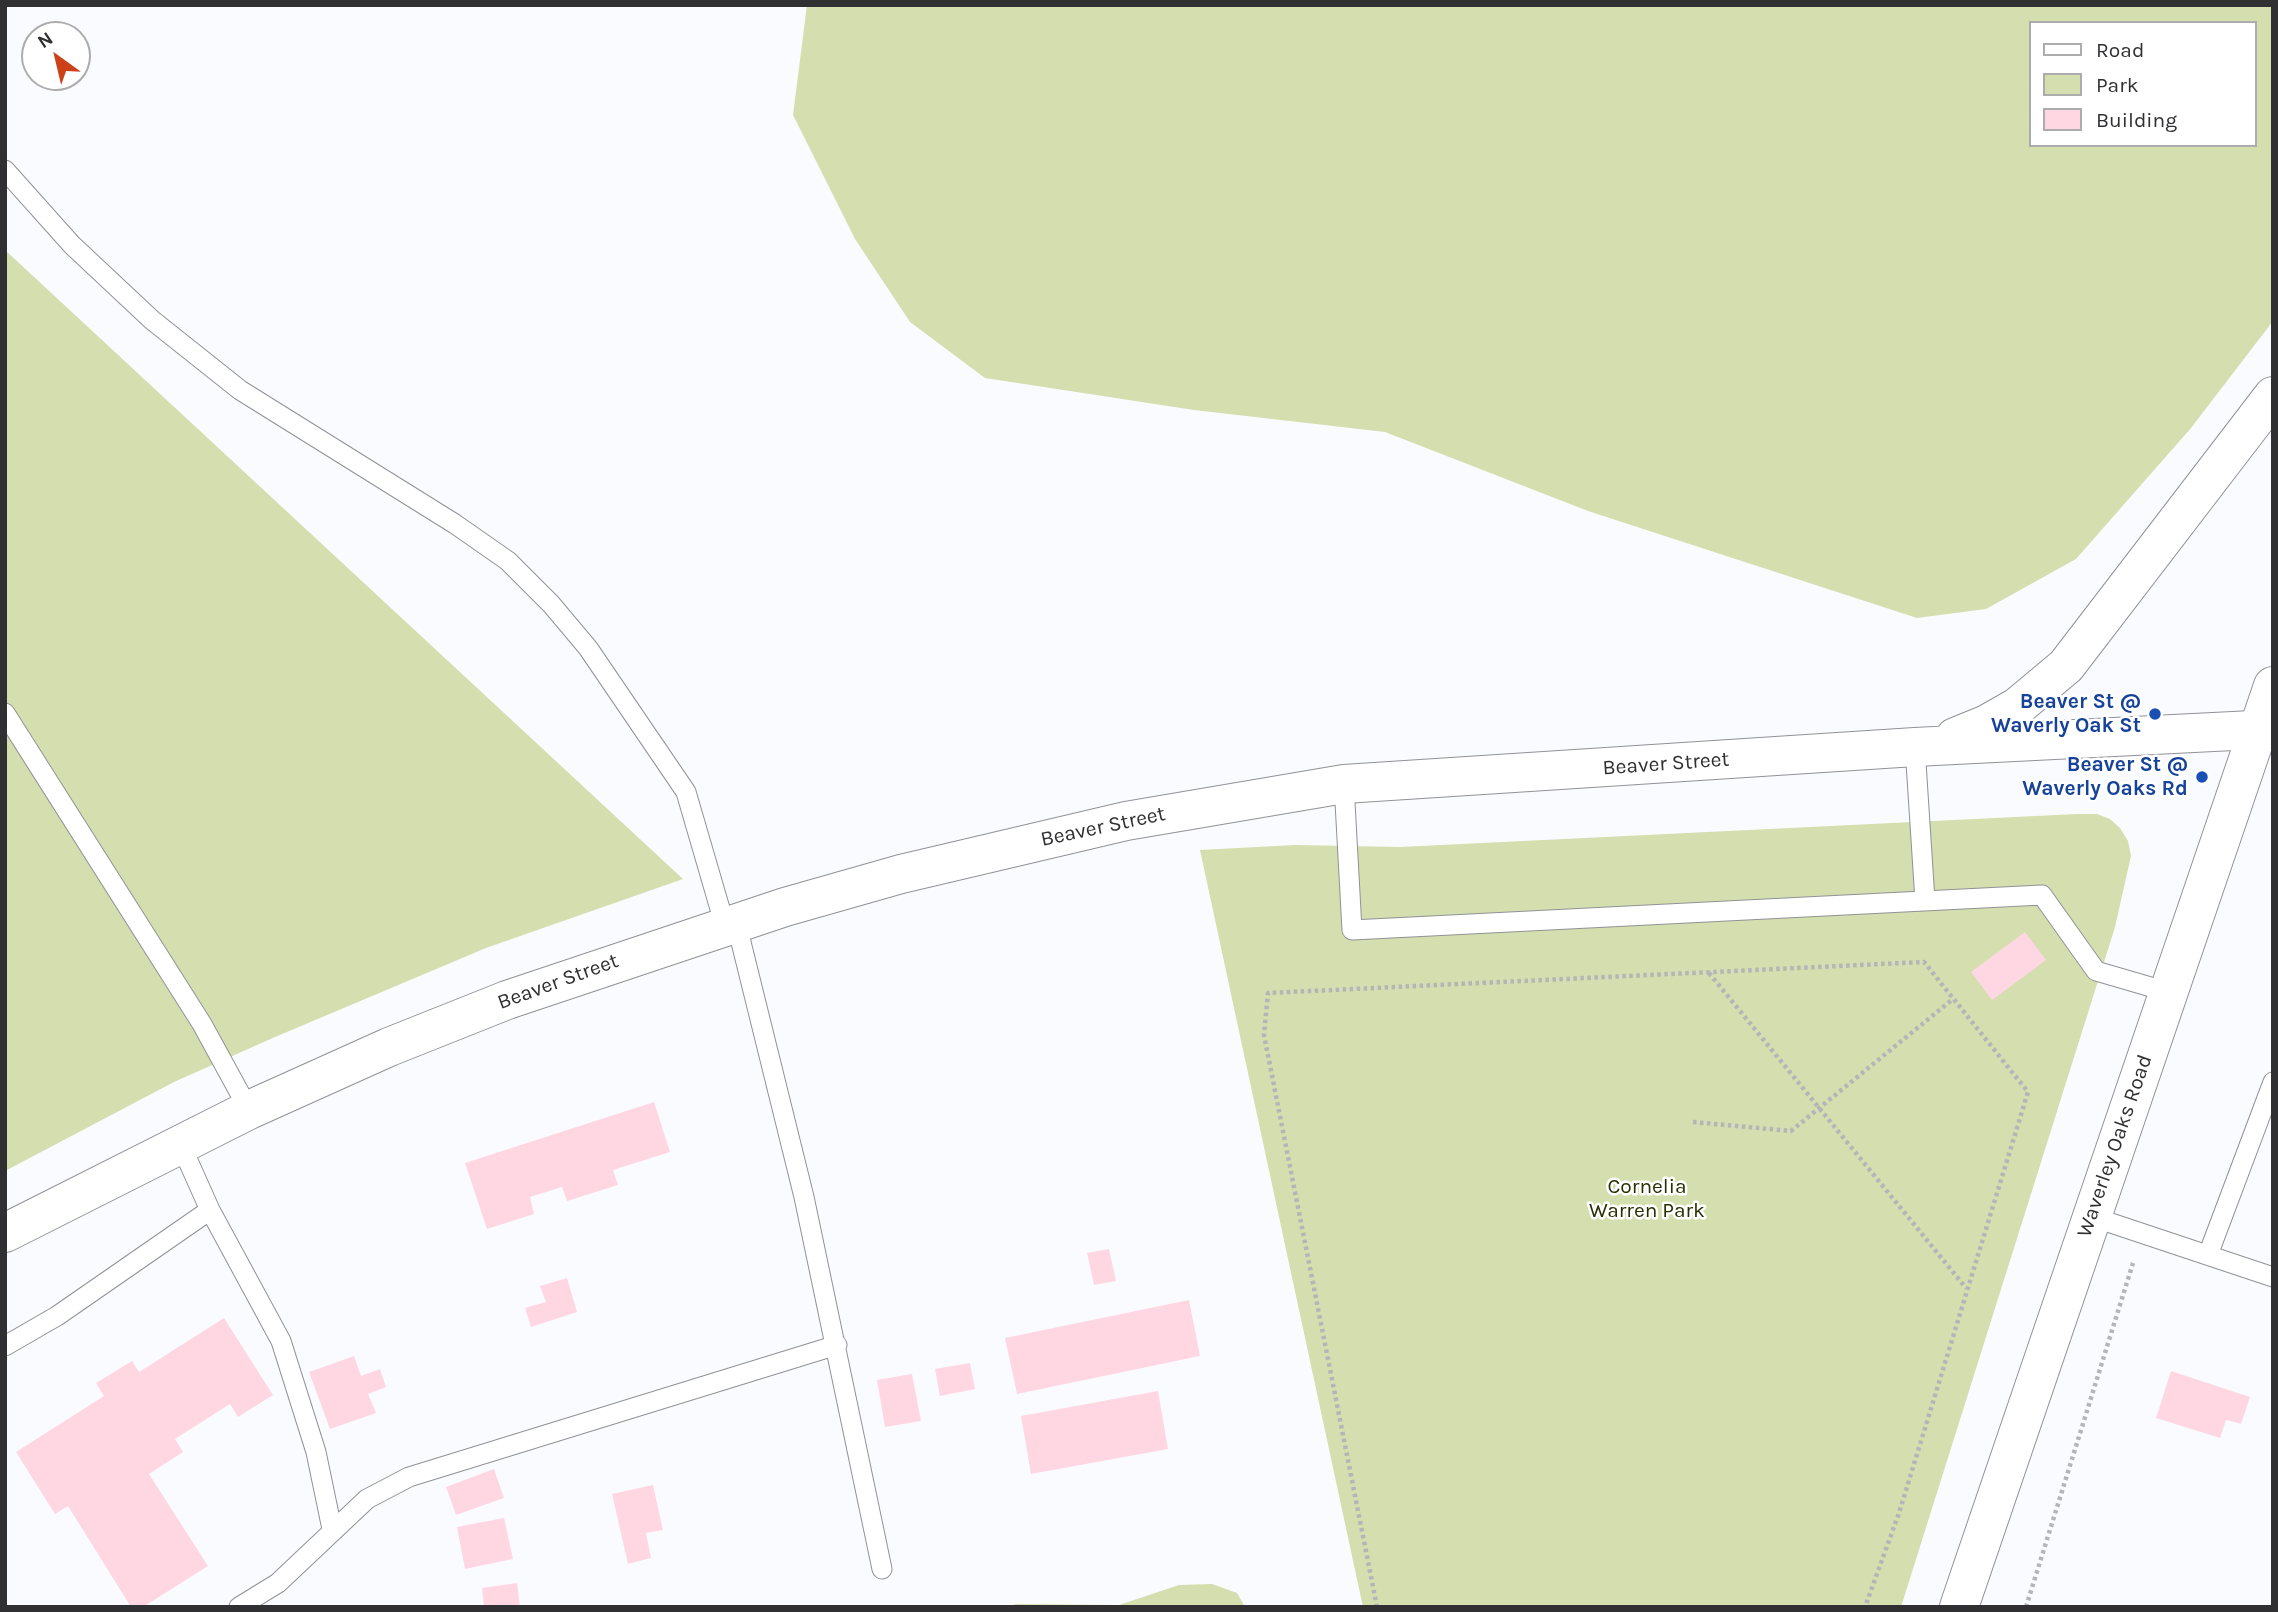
<!DOCTYPE html>
<style>
body{margin:0}
#map{position:relative;width:2278px;height:1612px;overflow:hidden;background:#fafbfe;font-family:Karla,sans-serif}
canvas{display:block}
.frame{position:absolute;inset:0;border:7px solid #303032;pointer-events:none}
.legend{position:absolute;left:2029px;top:21px;width:228px;height:126px;box-sizing:border-box;background:#fff;border:2px solid #acacad;margin:0;padding:9px 12px;list-style:none;font-size:21px;color:#303032}
.legend li{display:flex;align-items:center;gap:14px;height:35px}
.legend b{width:35px;border:2px solid #acacad}
.north{position:absolute;left:21px;top:21px;width:70px;height:70px;box-sizing:border-box;background:#fff;border:2px solid #acacad;border-radius:50%;rotate:326deg;font-size:19px;font-weight:700;line-height:28px;text-align:center;color:#303032}
.north::after{content:'';display:block;margin:auto;width:24px;height:32px;background:#cb4219;clip-path:polygon(50% 0,100% 100%,50% 72%,0 100%)}
</style>
<div id="map">
<canvas width="2278" height="1612"></canvas>
<div class="frame"></div>
<ul class="legend">
<li><b style="height:9px;background:#fff"></b>Road</li>
<li><b style="height:19px;background:#d4deae"></b>Park</li>
<li><b style="height:19px;background:#ffd7e3"></b>Building</li>
</ul>
<div class="north">N</div>
</div>
<script>
const c = document.querySelector('canvas').getContext('2d');
c.lineJoin = 'round';
function fillPath(path, color) { c.fillStyle = color; c.fill(path, 'evenodd'); }
const poly = rows => new Path2D(rows.map(r => 'M' + r).join(''));
function strokePath(path, color, width, dash) { c.strokeStyle = color; c.lineWidth = width; c.lineCap = dash ? 'butt' : 'round'; c.setLineDash(dash || []); c.stroke(path); }
function label(font, color, halo, rows, align = 'center') {
  c.font = font + ' Karla,sans-serif'; c.lineWidth = 5; c.setLineDash([]); c.textBaseline = 'middle'; c.strokeStyle = halo; c.fillStyle = color; for (const [text, x, y, turn = 0] of rows) {
    c.save(); c.translate(x, y); c.rotate((+turn || 0) * Math.PI / 180); c.textAlign = isNaN(turn) ? turn : align; if (halo) c.strokeText(text, 0, 0); c.fillText(text, 0, 0); c.restore();
  }
}
fillPath(poly([
 [807,5,2273,5,2273,321,2191,428,2076,559,1986,609,1917,618,1588,511,1385,432,1194,410,985,378,910,322,855,239,793,115],
 [2031,23,2255,23,2255,145,2031,145],
 [5,250,683,879,486,948,275,1037,174,1082,5,1171],
 [2077,814,2097,814,2110,819,2120,828,2128,841,2131,856,2115,927,1901,1607,1363,1607,1200,850,1295,845,1400,847],
 [1212,1584,1237,1593,1245,1607,1007,1607,1016,1604,1119,1605,1179,1585]
]), '#d4deae');
fillPath(poly([
 [2025,932,2046,960,1992,1000,1971,972],
 [654,1102,670,1152,613,1170,618,1185,567,1201,562,1187,530,1197,534,1214,487,1229,465,1163],
 [1109,1249,1116,1281,1094,1285,1087,1253],
 [567,1278,577,1312,531,1327,525,1308,546,1302,540,1286],
 [1189,1300,1200,1356,1017,1394,1005,1338],
 [224,1318,273,1395,238,1417,230,1404,175,1439,183,1452,149,1474,208,1566,143,1607,131,1607,68,1506,55,1514,16,1452,104,1396,96,1383,132,1361,139,1372],
 [354,1356,361,1376,380,1369,386,1387,368,1394,376,1413,330,1429,309,1372],
 [970,1363,975,1389,940,1396,935,1369],
 [2171,1371,2250,1397,2241,1424,2226,1420,2220,1438,2156,1418],
 [912,1374,921,1421,885,1427,877,1380],
 [1158,1391,1168,1449,1031,1474,1021,1416],
 [494,1469,504,1498,456,1515,446,1487],
 [653,1485,663,1530,646,1533,651,1558,628,1564,612,1494],
 [504,1518,513,1559,465,1569,457,1527],
 [517,1583,520,1607,484,1607,482,1588]
]), '#ffd7e3');
const lane = poly([
 [5,170,72,245,152,320,240,390,455,524,508,561,551,604,588,648,686,792,725,926],
 [5,713,202,1024,249,1110],
 [1915,747,1925,901],
 [1344,784,1352,930,2042,895,2096,971,2168,992],
 [736,922,804,1197,882,1569],
 [180,1143,210,1210,281,1341,316,1452,332,1529],
 [2090,1216,2273,1277],
 [2208,1255,2273,1082],
 [5,1346,57,1316,210,1210],
 [239,1607,278,1583,367,1499,409,1477,837,1345]
]);
const secondary = poly([
 [1955,737,1987,724,2017,707,2066,666,2273,396],
 [5,1233,249,1110,389,1047,507,1000,785,907,901,874,1126,821,1344,784,1915,747,2273,729]
]);
const primary = poly([
 [1959,1607,2273,686]
]);
strokePath(lane, '#919297', 21);
strokePath(secondary, '#919297', 40);
strokePath(primary, '#919297', 40);
strokePath(poly([
 [1709,973,1966,1288],
 [1693,1122,1791,1131,1953,999],
 [1377,1607,1264,1035,1268,993,1924,962,2028,1092,1899,1513,1865,1607],
 [2026,1607,2133,1263]
]), '#b5b5b8', 4.5, [3.5, 3.5]);
strokePath(lane, '#fff', 19);
strokePath(secondary, '#fff', 38);
strokePath(primary, '#fff', 38);
for (const [x, y, r, color] of [
 [2155,714,7,"#1a4fb4"],
 [2202,777,7,"#1a4fb4"]
]) { const dot = new Path2D(); dot.arc(x, y, r, 0, 2 * Math.PI); c.fillStyle = color; c.fill(dot); strokePath(dot, '#fff', 2.5); }
label('bold 21px', '#164399', '#fff', [
 ["Beaver St @",2141,702],
 ["Waverly Oak St",2141,726],
 ["Beaver St @",2188,765],
 ["Waverly Oaks Rd",2188,789]
], 'right');
label('21px', '#303032', '#fff', [
 ["Beaver Street",1666,764,-4],
 ["Beaver Street",1103,827,-12],
 ["Beaver Street",558,982,-20],
 ["Waverley Oaks Road",2115,1146,-71]
]);
label('21px', '#292f01', '#fff', [
 ["Cornelia",1647,1187],
 ["Warren Park",1647,1211]
]);
</script>
